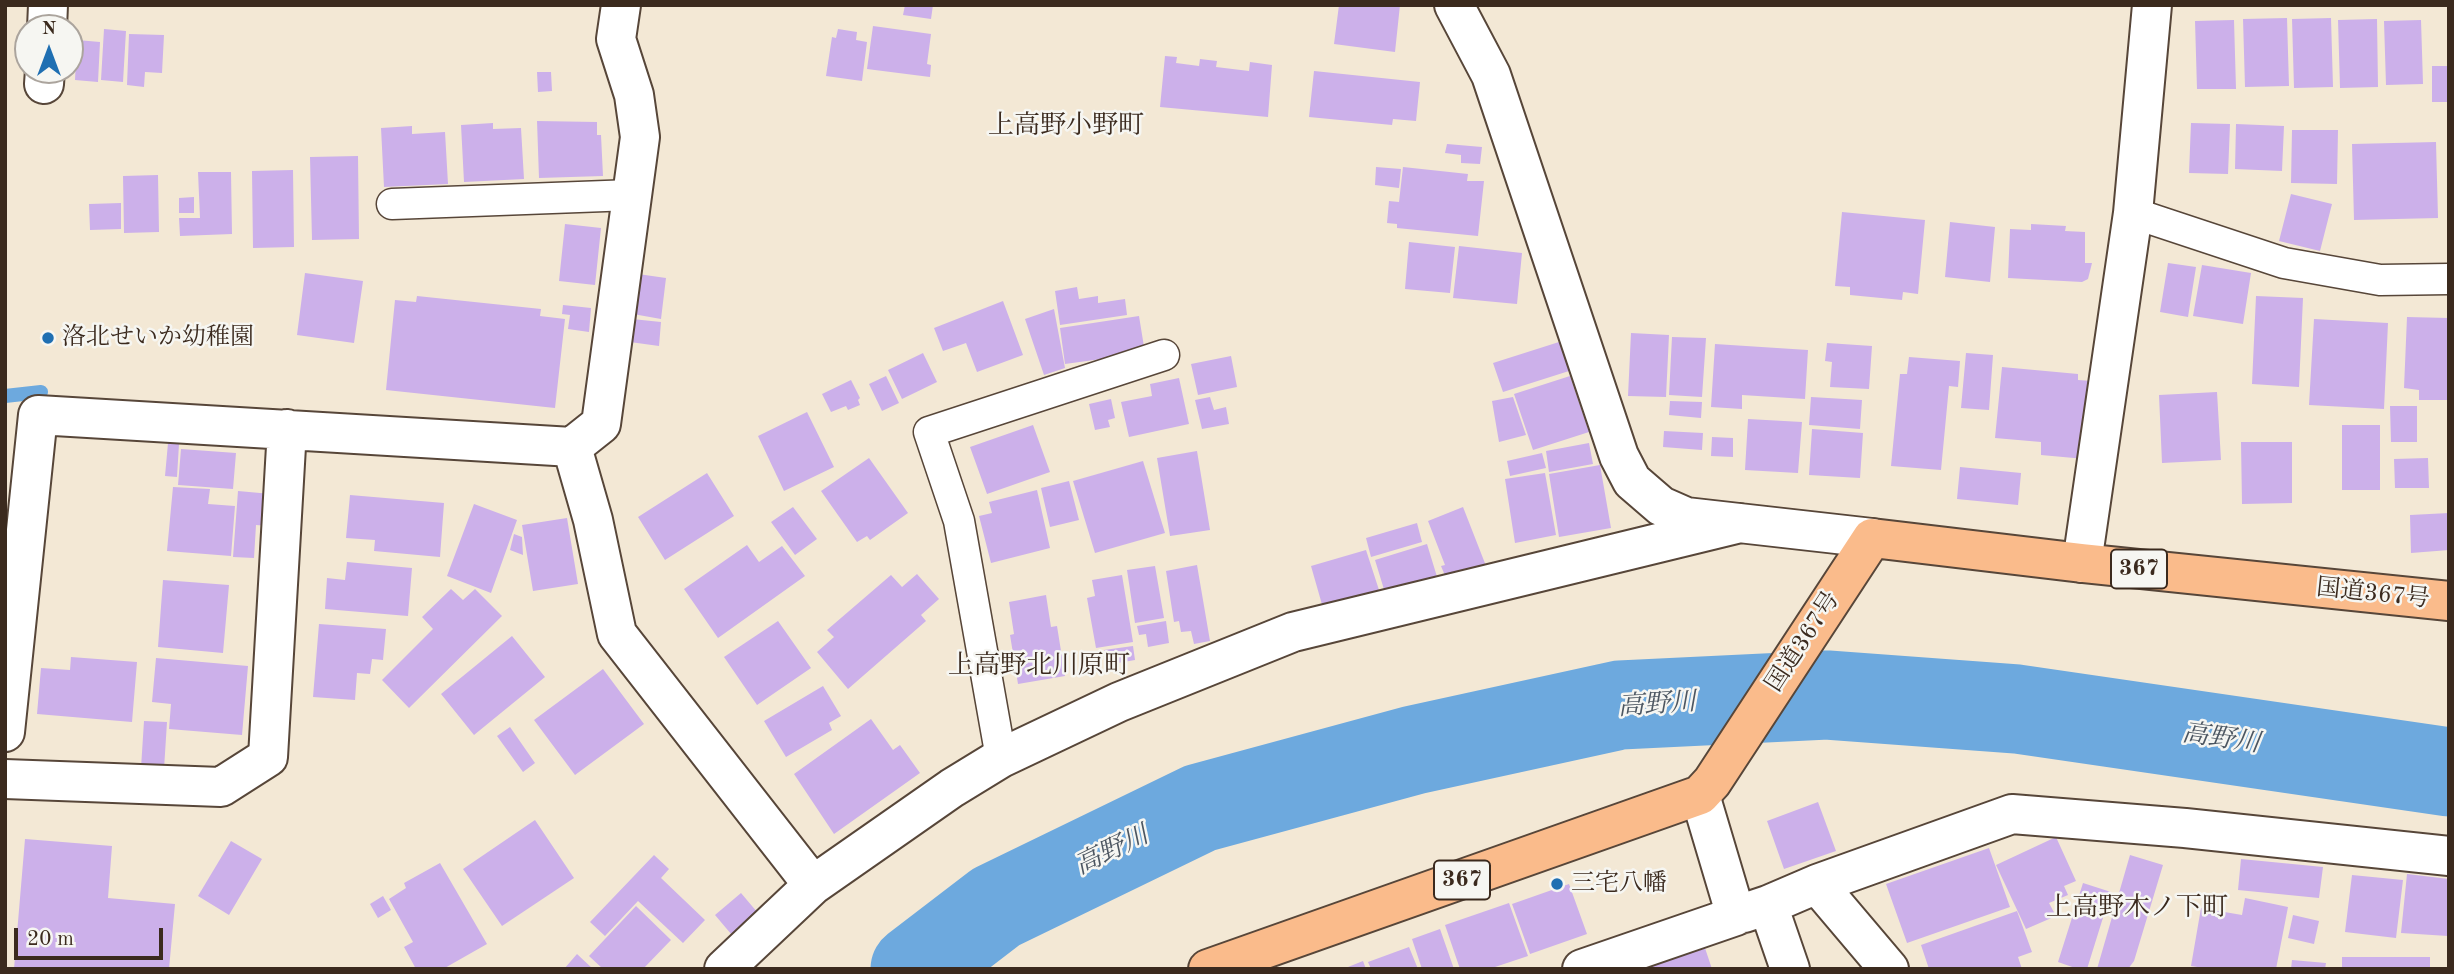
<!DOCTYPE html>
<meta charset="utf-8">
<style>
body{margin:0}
#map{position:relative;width:2454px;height:974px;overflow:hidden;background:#f3e8d5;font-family:"Old Standard TT",serif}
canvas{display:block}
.frame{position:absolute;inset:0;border:7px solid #3b2a1e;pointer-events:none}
.north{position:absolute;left:14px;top:14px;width:70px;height:70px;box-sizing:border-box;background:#f6f6f2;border:2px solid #aba49d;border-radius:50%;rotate:0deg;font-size:19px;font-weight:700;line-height:28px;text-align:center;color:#3b2a1e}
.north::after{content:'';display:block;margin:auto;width:24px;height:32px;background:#1f6fb2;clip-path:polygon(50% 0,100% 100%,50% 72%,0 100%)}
.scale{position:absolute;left:14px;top:928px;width:149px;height:32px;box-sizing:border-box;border:4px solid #3b2a1e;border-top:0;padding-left:9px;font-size:21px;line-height:24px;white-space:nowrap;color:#3b2a1e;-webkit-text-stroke:5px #f6f6f2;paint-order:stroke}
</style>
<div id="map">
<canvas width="2454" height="974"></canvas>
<div class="frame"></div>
<div class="north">N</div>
<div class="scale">20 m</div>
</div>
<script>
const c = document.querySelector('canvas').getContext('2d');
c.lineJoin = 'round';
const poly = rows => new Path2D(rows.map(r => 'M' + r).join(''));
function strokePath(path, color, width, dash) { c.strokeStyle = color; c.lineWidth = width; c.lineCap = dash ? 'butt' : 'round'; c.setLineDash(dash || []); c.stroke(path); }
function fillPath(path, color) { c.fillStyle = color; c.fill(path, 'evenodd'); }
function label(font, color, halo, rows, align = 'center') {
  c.font = font + ' "Old Standard TT","Noto Serif JP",serif'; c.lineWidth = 5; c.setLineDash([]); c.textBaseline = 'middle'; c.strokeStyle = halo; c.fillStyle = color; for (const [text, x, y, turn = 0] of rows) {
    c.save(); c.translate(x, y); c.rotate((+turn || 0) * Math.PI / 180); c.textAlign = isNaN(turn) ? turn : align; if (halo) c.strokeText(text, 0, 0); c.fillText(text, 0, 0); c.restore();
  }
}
strokePath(poly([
 [5,396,41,392]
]), '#6da9de', 14);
strokePath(poly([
 [915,969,996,907,1200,808,1414,750,1620,705,1827,695,2017,709,2449,772]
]), '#6da9de', 89);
fillPath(poly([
 [905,5,933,5,931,19,903,15],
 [1339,5,1400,5,1395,52,1334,44],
 [2287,18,2289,86,2245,87,2243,19],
 [2331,18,2333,87,2294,88,2292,19],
 [2377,19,2378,87,2340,88,2338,20],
 [2234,20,2236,89,2197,89,2195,21],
 [2421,20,2423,84,2386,85,2384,21],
 [873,26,931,34,927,64,931,65,930,77,867,69],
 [104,29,126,31,123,82,101,80],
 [838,29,857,32,856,40,867,42,862,81,826,76,832,37,836,38],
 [129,34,164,35,162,73,145,72,144,87,127,85],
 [77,40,100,42,98,82,75,80],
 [1165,56,1177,57,1176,63,1199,66,1200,59,1217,61,1216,67,1249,71,1250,62,1272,65,1268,117,1160,107],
 [2432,66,2449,66,2449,102,2432,102],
 [1314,71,1420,82,1416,121,1393,119,1392,125,1309,117],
 [537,72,551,72,552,91,538,92],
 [537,121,597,122,597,135,601,135,603,176,539,178],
 [493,123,493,129,521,128,524,179,464,182,461,125],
 [2191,123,2230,124,2228,174,2189,173],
 [2236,124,2284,126,2282,171,2235,169],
 [412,126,412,134,445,132,448,184,384,187,381,128],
 [2292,130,2338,130,2337,184,2291,183],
 [2436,142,2438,218,2354,220,2352,144],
 [1447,144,1482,147,1480,164,1461,163,1461,155,1445,153],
 [358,156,359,239,312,240,310,157],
 [1376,167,1401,169,1399,188,1375,185],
 [1403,167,1468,174,1467,181,1484,181,1478,236,1397,228,1397,224,1387,223,1389,201,1399,202],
 [293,170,294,247,253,248,252,171],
 [198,172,231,172,232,234,180,236,179,218,200,218],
 [158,175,159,232,124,233,123,176],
 [2291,194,2332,204,2320,251,2279,241],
 [194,197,194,213,179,213,179,198],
 [121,203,121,229,90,230,89,204],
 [1842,212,1925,220,1918,294,1903,292,1902,300,1850,295,1850,287,1835,286],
 [1950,222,1995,227,1990,282,1945,277],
 [565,224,601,228,595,285,559,281],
 [2031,224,2066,226,2065,231,2085,232,2085,263,2092,263,2088,279,2082,282,2008,278,2010,229,2031,230],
 [1409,242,1455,247,1450,293,1405,289],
 [1459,246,1522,253,1517,304,1453,298],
 [2168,263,2196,267,2188,317,2160,312],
 [2202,265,2251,273,2243,324,2193,316],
 [305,273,363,281,354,343,297,335],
 [638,274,666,278,661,319,633,314],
 [1077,287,1079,299,1098,296,1098,303,1125,299,1127,315,1060,325,1055,291],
 [417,296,541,309,540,316,565,319,555,408,386,390,395,300,416,302],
 [2256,296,2303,298,2299,387,2252,384],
 [1003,301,1023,355,977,372,966,343,943,351,934,328],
 [563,305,591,308,589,332,568,329,570,315,562,314],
 [1054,309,1065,368,1044,375,1025,319],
 [1139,316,1145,353,1065,364,1060,328],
 [2407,317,2449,318,2448,400,2419,400,2419,390,2404,388],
 [632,319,661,322,659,346,630,342],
 [2314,319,2388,323,2384,409,2309,405],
 [1631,333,1669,335,1666,397,1628,396],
 [1672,337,1706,338,1702,397,1669,395],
 [1559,342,1569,371,1503,392,1493,363],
 [1827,343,1872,346,1869,389,1830,387,1832,362,1825,361],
 [1715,344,1808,350,1805,399,1742,395,1742,409,1711,407],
 [923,353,937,382,902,399,888,370],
 [1966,353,1993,355,1989,410,1961,408],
 [1231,356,1237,387,1198,395,1191,364],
 [1909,357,1960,361,1958,387,1949,386,1941,470,1891,466,1900,374,1907,374],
 [2002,367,2078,374,2078,380,2092,381,2085,459,2041,455,2041,442,1995,438],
 [886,376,899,403,882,411,869,384],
 [1570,376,1589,432,1533,450,1514,394],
 [1179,378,1189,424,1129,437,1121,402,1152,396,1150,384],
 [851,380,860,398,858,400,860,405,848,410,846,406,831,412,822,394],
 [2217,392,2221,460,2162,463,2159,395],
 [1210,397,1214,410,1226,407,1229,424,1202,429,1195,400],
 [1513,397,1526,435,1499,442,1492,401],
 [1811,397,1862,400,1860,429,1809,425],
 [1111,399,1115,418,1108,420,1110,427,1095,430,1089,404],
 [1670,401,1702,402,1701,418,1669,415],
 [2390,406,2417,406,2417,442,2391,442],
 [807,412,834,467,784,491,758,436],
 [1748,419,1802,422,1798,473,1745,470],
 [1033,425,1050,472,987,494,970,447],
 [2342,425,2380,425,2380,490,2342,490],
 [1812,429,1863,433,1860,478,1809,475],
 [1664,431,1703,433,1702,450,1663,447],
 [1712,437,1733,438,1733,457,1711,456],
 [2241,442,2292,442,2292,503,2242,504],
 [168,443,179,444,177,477,165,476],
 [1589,443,1593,464,1549,472,1546,451],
 [181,449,236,453,233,489,178,485],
 [1197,451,1210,530,1170,536,1157,458],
 [1542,453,1546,468,1510,476,1507,461],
 [869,458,908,513,870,540,867,536,857,542,821,491],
 [2428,458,2429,488,2395,488,2394,459],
 [1143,461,1165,533,1095,553,1073,481],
 [1600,465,1611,528,1559,537,1549,474],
 [1960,467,2021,473,2018,505,1957,499],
 [707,473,734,516,665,560,638,517],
 [1545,473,1556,535,1515,543,1505,479],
 [1069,481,1079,520,1050,527,1041,488],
 [173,487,210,489,208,504,235,506,231,556,167,551],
 [1037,490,1050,548,991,563,979,516,992,513,989,502],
 [238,491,271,494,269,526,256,525,254,558,233,557],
 [350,495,444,503,440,557,374,551,375,540,346,538],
 [474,504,517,520,491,593,447,576],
 [793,507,817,539,795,555,771,522],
 [1463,507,1488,571,1449,585,1441,566,1445,565,1428,521],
 [2449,513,2449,550,2411,553,2410,515],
 [567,518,578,584,533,591,522,525],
 [1417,523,1422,542,1371,557,1366,538],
 [514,534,522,537,523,555,510,550],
 [1427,544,1438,580,1386,596,1375,560],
 [747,545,759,562,782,546,805,576,718,638,684,589],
 [1366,550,1379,590,1323,608,1311,566],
 [347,562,412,568,408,616,325,609,327,578,345,580],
 [1197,565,1210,641,1194,644,1191,631,1181,632,1179,621,1174,622,1166,571],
 [1155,566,1164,618,1135,623,1127,570],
 [917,574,939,599,921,615,926,621,848,689,817,652,834,637,827,630,891,575,902,587],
 [1122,575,1133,642,1096,648,1087,598,1095,596,1092,580],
 [163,580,229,585,223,653,158,647],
 [451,589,463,600,475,589,502,616,409,708,382,680,433,629,422,617],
 [1046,595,1051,627,1057,626,1065,676,1018,684,1010,635,1014,634,1009,602],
 [778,621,811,668,757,705,724,657],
 [1166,621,1169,643,1148,647,1146,634,1139,635,1137,626],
 [319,624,386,629,383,660,372,659,370,674,357,673,355,700,313,697],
 [512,636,545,677,474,735,441,694],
 [1133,646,1135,660,1106,665,1104,650],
 [71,657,137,662,132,722,37,714,41,668,70,670],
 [156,658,248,666,242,735,169,729,171,704,152,702],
 [603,669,644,724,575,775,534,720],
 [823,686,841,716,829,723,832,730,786,757,764,721],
 [871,719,893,750,900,745,920,773,834,834,794,774],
 [144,721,167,722,164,769,141,768],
 [510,727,535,763,523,772,497,736],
 [1818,802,1836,851,1784,869,1767,821],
 [535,820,574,878,502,926,463,869],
 [2056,837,2076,881,2064,886,2068,895,2049,903,2056,916,2026,929,1996,865],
 [25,839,112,846,108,898,175,904,169,969,14,969],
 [231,841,262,859,229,915,198,896],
 [1989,848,2010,907,1907,943,1886,884],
 [654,855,669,869,661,878,705,920,683,943,638,901,605,936,590,922],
 [2130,855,2163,865,2134,961,2128,969,2097,969],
 [2241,859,2323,867,2319,898,2238,890],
 [440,863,487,944,443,969,416,969,404,947,413,942,389,899,406,888,404,883],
 [2407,874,2449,879,2448,936,2401,933],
 [2352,875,2403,880,2396,938,2345,932],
 [2083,883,2111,892,2087,969,2078,969,2058,962],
 [1569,884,1587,934,1530,954,1512,904],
 [741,893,763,919,737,941,715,915],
 [383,896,391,910,378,918,370,904],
 [2245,898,2288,907,2276,969,2210,969,2191,966,2201,908,2242,915],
 [1509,903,1528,956,1489,969,1460,969,1445,925],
 [636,906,671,940,643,969,603,969,589,956],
 [2017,911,2032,952,2018,957,2022,969,1929,969,1921,945],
 [2293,915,2319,921,2314,944,2288,938],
 [1440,929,1454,969,1422,969,1412,939],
 [1704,945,1712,969,1637,969],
 [1409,947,1418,969,1371,969,1368,962],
 [577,954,593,969,564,969],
 [2342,957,2430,957,2430,969,2342,969],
 [2292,960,2326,963,2325,969,2291,969],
 [1363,961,1366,969,1343,969]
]), '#ccb0ea');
const service = poly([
 [392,204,632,195],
 [2133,213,2284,263,2380,280,2449,279],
 [1001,758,959,521,929,432,1164,355]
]);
const minor = poly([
 [1454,5,1491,75,1619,456,1632,481,1661,506,1686,517,1872,538],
 [47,28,48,5],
 [44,84,45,70],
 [572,447,593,520,617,634,813,885,724,969],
 [2082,563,2133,213,2152,5],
 [5,732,38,415,572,447,601,424,640,137,634,95,616,39,621,5],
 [5,779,221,787,268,757,287,429],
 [1817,884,1889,969],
 [813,885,952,788,1001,758,1119,702,1293,632,1740,523],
 [1768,905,1817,884,2012,814,2185,828,2449,856],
 [1744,913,1768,905,1790,969],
 [1582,969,1736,916,1700,795]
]);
const trunk = poly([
 [1208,969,1700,795,1712,782,1872,538,2082,563,2449,601]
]);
strokePath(service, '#574639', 33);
strokePath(minor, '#574639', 42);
strokePath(trunk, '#574639', 42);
strokePath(service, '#fff', 30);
strokePath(minor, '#fff', 38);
strokePath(trunk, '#fabb8b', 38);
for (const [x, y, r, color] of [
 [48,338,7,"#1f6fb2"],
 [1557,884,7,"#1f6fb2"]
]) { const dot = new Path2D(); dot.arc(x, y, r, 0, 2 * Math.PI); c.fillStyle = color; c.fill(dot); strokePath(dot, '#f6f6f2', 2.5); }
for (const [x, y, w] of [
 [2139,569,56],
 [1462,880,56]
]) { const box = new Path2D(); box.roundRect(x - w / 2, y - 19.5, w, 39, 5); c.fillStyle = '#f6f6f2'; c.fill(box); strokePath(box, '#3b2a1e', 2); }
label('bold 23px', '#3b2a1e', null, [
 ["367",2139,569],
 ["367",1462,880]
]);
label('24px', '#3b2a1e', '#f6f6f2', [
 ["洛北せいか幼稚園",62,338],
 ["三宅八幡",1571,884]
], 'left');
label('24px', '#3b2a1e', '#f6f6f2', [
 ["国道367号",2373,594,6],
 ["国道367号",1803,642,-57]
]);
label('26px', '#3b2a1e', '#f6f6f2', [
 ["上高野小野町",1066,126],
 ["上高野北川原町",1039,666],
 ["上高野木ノ下町",2137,908]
]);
label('italic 26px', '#4c5661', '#f6f6f2', [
 ["高野川",1657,705,-4],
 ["高野川",2221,739,8],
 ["高野川",1112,851,-26]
]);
</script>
